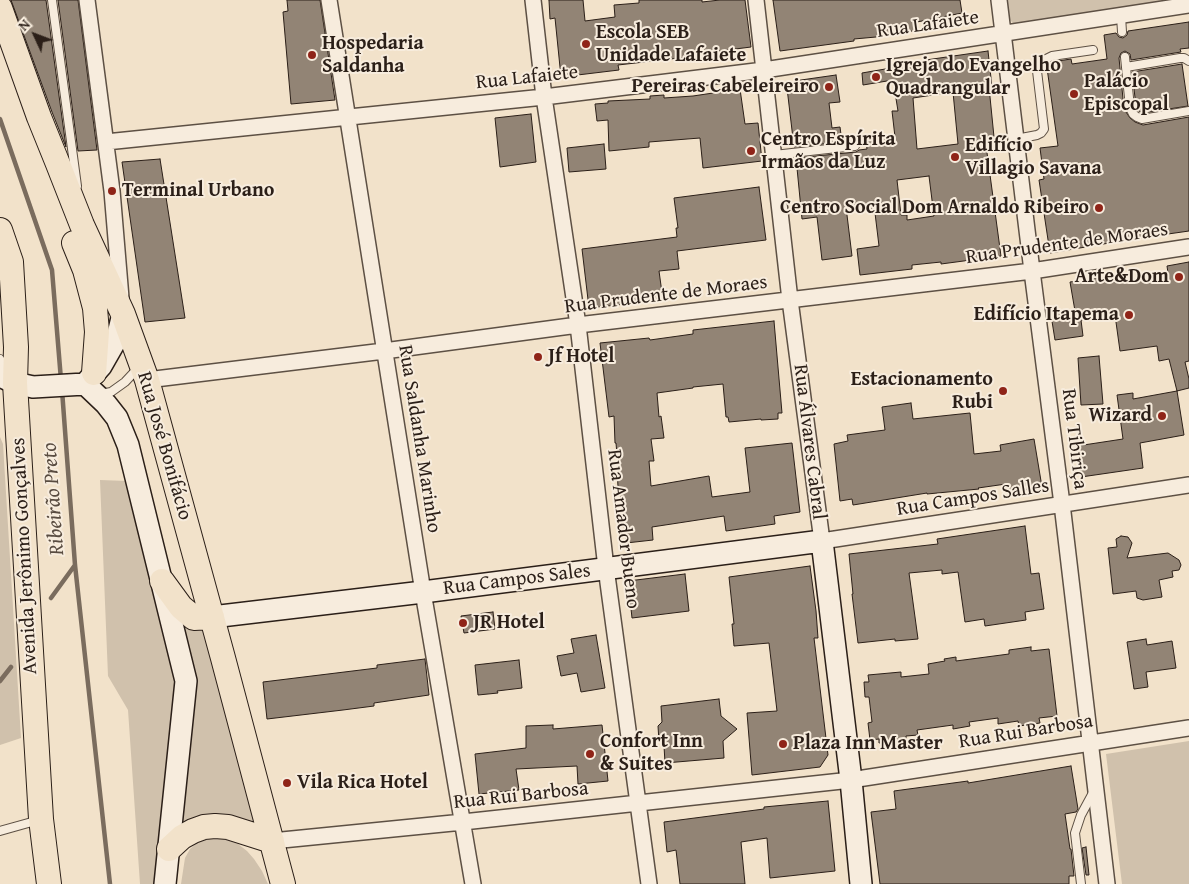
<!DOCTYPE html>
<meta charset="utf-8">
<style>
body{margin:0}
#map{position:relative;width:1189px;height:884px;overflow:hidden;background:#f2e2ca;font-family:"Gentium Book Plus",serif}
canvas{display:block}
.north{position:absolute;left:10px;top:10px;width:50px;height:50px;-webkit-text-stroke:4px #f7ecdd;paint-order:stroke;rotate:313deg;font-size:14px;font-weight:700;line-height:20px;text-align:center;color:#2b1f18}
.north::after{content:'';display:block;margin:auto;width:18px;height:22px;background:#2b1f18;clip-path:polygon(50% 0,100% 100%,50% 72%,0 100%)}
</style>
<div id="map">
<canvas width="1189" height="884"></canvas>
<div class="north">N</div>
</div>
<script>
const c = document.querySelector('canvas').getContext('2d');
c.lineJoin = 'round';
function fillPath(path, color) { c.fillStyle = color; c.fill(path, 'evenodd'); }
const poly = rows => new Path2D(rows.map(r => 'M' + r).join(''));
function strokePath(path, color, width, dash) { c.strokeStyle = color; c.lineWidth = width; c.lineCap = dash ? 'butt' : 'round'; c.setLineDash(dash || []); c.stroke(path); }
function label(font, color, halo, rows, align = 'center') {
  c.font = font + ' "Gentium Book Plus",serif'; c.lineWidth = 4; c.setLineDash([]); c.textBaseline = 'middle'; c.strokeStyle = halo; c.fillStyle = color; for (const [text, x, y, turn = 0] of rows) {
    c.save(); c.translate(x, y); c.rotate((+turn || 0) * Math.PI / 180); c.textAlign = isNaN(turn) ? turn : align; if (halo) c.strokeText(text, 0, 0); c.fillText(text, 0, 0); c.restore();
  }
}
fillPath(poly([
 [1006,0,1175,0,1015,25,1010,20],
 [0,437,3,444,21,738,0,745],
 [100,480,127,481,175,673,176,714,156,884,140,884,128,710,108,676],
 [183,626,189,628,203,628,257,820,253,822,211,815,201,816,191,820,182,827,191,720],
 [1189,741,1189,884,1122,884,1106,754],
 [215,836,238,844,247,851,254,859,262,871,268,884,181,884,185,858,190,849,197,843,205,838]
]), '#d0c1ac');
strokePath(poly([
 [0,119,52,270,61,380],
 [62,390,75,565,110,884],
 [51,598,75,565],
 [0,681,11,667]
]), '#7a6c5e', 4.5);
const building = poly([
 [11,0,46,0,66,147,52,112,11,0],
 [58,0,78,0,97,150,78,151,58,0],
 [287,0,320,0,335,100,291,104,283,12,288,11,287,0],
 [549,0,583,0,585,21,615,17,614,5,639,3,639,0,702,0,702,2,720,0,745,0,751,47,688,55,688,57,618,65,619,70,561,77,555,18,550,19,549,0],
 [773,0,960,0,962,13,917,22,918,30,876,37,854,39,854,41,780,51,773,0],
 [1189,22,1189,48,1180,49,1181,52,1131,60,1130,54,1125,51,1121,53,1119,58,1124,109,1130,118,1135,122,1143,125,1189,117,1189,231,1133,239,1050,253,1039,180,1044,179,1040,148,1058,146,1047,68,1059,66,1058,61,1071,59,1072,64,1107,59,1104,35,1116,33,1119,37,1123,38,1127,35,1128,31,1189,22],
 [988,51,992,87,989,87,994,137,985,138,1001,256,941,264,941,262,912,265,912,269,860,275,857,249,879,246,875,213,871,213,870,204,846,207,852,256,822,260,817,217,802,219,796,158,856,152,859,150,867,149,866,140,895,137,892,111,898,111,893,80,863,85,862,73,891,68,891,67,919,62,919,61,988,51],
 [953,92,958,144,917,149,913,98,953,92],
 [929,176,934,216,907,220,907,215,901,215,897,180,929,176],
 [1182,64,1188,106,1143,113,1137,110,1136,106,1132,72,1182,64],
 [836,75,840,102,829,103,832,128,840,127,842,142,794,147,787,88,794,81,836,75],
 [740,89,745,124,758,123,762,161,703,168,700,138,649,142,649,147,609,151,608,120,597,121,595,104,608,103,608,101,650,99,650,96,664,95,664,98,693,96,740,89],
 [531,114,536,162,500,167,495,118,531,114],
 [604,144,606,169,569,172,567,148,604,144],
 [160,159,185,318,145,322,122,162,160,159],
 [759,187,766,240,677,251,679,269,659,271,663,300,589,308,582,249,677,237,676,228,678,228,674,198,759,187],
 [1189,262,1189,361,1185,362,1189,379,1189,388,1177,391,1169,359,1159,361,1157,346,1120,351,1115,315,1081,320,1083,336,1055,340,1051,315,1075,311,1070,282,1107,277,1108,283,1146,277,1168,273,1167,266,1189,262],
 [774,321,782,413,778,413,778,419,761,420,761,419,729,422,728,417,726,417,723,384,693,387,693,388,657,393,659,417,661,416,664,438,651,439,654,461,649,461,651,486,709,476,712,497,750,492,745,448,792,443,800,512,774,516,775,524,726,531,724,516,652,527,653,540,626,543,620,487,618,487,617,467,618,467,616,443,615,443,614,416,609,417,600,343,649,338,650,340,693,334,693,330,774,321],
 [1099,356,1103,404,1081,405,1078,358,1099,356],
 [1177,391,1184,435,1140,443,1143,468,1081,477,1077,446,1123,439,1117,395,1133,393,1133,399,1177,391],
 [911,403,913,419,970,413,974,454,1001,451,1000,445,1034,439,1042,487,1007,493,1006,484,978,488,979,489,927,494,927,493,853,505,852,499,840,501,834,444,848,441,847,435,885,430,882,407,911,403],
 [1025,526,1031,574,1039,573,1044,609,1025,612,1026,620,985,626,984,619,965,622,958,572,942,574,942,570,909,573,918,639,895,641,895,639,858,643,852,594,853,594,849,554,938,544,937,539,1025,526],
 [1121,536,1128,537,1132,543,1127,558,1168,553,1179,560,1181,565,1179,570,1172,571,1173,577,1159,580,1162,597,1143,600,1137,598,1136,591,1113,594,1108,548,1117,547,1116,539,1121,536],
 [810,566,816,611,818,638,814,638,828,755,820,767,752,775,747,713,777,711,769,643,734,646,732,624,734,624,729,577,810,566],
 [685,574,689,611,632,618,628,581,685,574],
 [493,612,495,629,464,633,461,616,493,612],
 [596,635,605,688,581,692,577,673,561,676,557,656,574,653,571,639,596,635],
 [1146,639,1147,645,1172,641,1176,668,1146,672,1148,687,1134,689,1127,642,1146,639],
 [1031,647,1031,651,1049,649,1057,716,1039,718,1040,723,1019,726,1018,721,998,724,998,718,969,722,970,726,953,729,953,725,917,730,918,735,906,736,906,740,879,743,879,739,870,740,868,723,872,722,869,697,865,697,864,682,869,682,868,675,901,672,901,677,929,674,928,664,945,661,944,659,956,657,956,661,1009,654,1009,650,1031,647],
 [425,659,429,695,374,703,374,706,343,710,267,719,263,682,377,668,377,665,425,659],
 [519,660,522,688,497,691,498,693,478,695,475,665,519,660],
 [719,699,721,716,737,729,723,741,724,758,665,763,664,746,659,742,658,726,662,722,661,706,719,699],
 [553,725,553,729,602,725,608,781,578,784,577,766,516,769,519,790,479,794,475,754,526,748,526,726,553,725],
 [1071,766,1078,809,1076,812,1065,814,1070,849,1071,849,1074,876,1069,876,1069,884,880,884,871,812,896,809,894,791,968,781,968,783,1071,766],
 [828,801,835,871,770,878,767,838,741,842,745,884,680,884,676,850,667,852,664,822,764,809,764,807,828,801],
 [1086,847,1089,875,1086,875,1082,848,1086,847]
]);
fillPath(building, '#928475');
strokePath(building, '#2b1f18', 1);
const service = poly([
 [52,0,77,186],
 [1121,16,1122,32],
 [1125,57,1130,108,1133,114,1137,117,1142,119,1189,111],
 [1126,67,1180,58,1184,58,1189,61],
 [1016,139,1037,135,1041,133,1044,129,1037,71,1039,66,1044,60,1052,56,1093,50],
 [774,155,855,146],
 [0,359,8,372],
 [100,394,111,392,125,382,139,367],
 [0,831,39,820],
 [1081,884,1075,833,1081,815,1094,791]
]);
const minor = poly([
 [87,0,112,191,121,298],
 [329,0,423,592,473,884],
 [533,0,544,97,578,325,606,568,649,884],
 [756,0,790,300,822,541,1189,485],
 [999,0,1032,271,1062,504,1107,884],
 [106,142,544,97,764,70,1189,5],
 [147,380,384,351,578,325,1032,271,1189,247],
 [272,841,463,822,851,780,1189,728]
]);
const secondary = poly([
 [0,376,15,383,33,387,85,384,101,366,117,338,123,314],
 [85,384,106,404,117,418,128,445,186,681,165,884],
 [212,617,423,592,822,541,851,780,861,884]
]);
const primary = poly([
 [0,8,39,117,58,164,82,225,123,314,147,380,223,658,283,884],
 [0,230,11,262,16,347,15,383,41,819,49,884],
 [74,243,85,270,95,308,97,332,94,373],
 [162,581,181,607,194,618,212,617],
 [169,849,182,837,193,831,204,827,215,826,228,827,272,841]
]);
strokePath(service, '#5d5044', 10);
strokePath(minor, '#5d5044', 18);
strokePath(secondary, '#2b1f18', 24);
strokePath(primary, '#2b1f18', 26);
strokePath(service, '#f7ecdd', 8);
strokePath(minor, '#f7ecdd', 15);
strokePath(secondary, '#f7ecdd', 21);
strokePath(primary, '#f2e2ca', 24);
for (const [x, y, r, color] of [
 [586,44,5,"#8f2418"],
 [312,55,5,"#8f2418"],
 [876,77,5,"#8f2418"],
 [829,87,5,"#8f2418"],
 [1074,94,5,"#8f2418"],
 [751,151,5,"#8f2418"],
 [955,157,5,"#8f2418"],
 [112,191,5,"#8f2418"],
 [1099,208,5,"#8f2418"],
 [1179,277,5,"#8f2418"],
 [1129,315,5,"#8f2418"],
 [538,357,5,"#8f2418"],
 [1003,391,5,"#8f2418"],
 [1162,416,5,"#8f2418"],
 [463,623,5,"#8f2418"],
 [783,744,5,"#8f2418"],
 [590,754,5,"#8f2418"],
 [287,783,5,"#8f2418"]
]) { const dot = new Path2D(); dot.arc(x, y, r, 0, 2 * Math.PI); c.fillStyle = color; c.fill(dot); strokePath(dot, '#f7ecdd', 2); }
label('20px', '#2b1f18', '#f7ecdd', [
 ["Rua Lafaiete",928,25,-8],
 ["Rua Lafaiete",527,78,-6],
 ["Rua Prudente de Moraes",1067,244,-8],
 ["Rua Prudente de Moraes",666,295,-7],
 ["Rua Saldanha Marinho",419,439,81],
 ["Rua Tibiriça",1074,439,83],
 ["Rua Álvares Cabral",809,442,83],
 ["Rua José Bonifácio",164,446,74],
 ["Rua Campos Salles",973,498,-9],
 ["Rua Amador Bueno",623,529,83],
 ["Avenida Jerônimo Gonçalves",25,556,-93],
 ["Rua Campos Sales",517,580,-7],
 ["Rua Rui Barbosa",1026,732,-9],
 ["Rua Rui Barbosa",521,796,-6]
]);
label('bold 20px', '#2b1f18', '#f7ecdd', [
 ["Escola SEB",596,33],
 ["Unidade Lafaiete",596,56],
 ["Hospedaria",322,44],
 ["Saldanha",322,67],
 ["Igreja do Evangelho",886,66],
 ["Quadrangular",886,89],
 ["Palácio",1084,82],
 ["Episcopal",1084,105],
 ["Pereiras Cabeleireiro",819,87,"right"],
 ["Centro Espírita",761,140],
 ["Irmãos da Luz",761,163],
 ["Edifício",965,146],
 ["Villagio Savana",965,169],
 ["Terminal Urbano",122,191],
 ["Centro Social Dom Arnaldo Ribeiro",1089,208,"right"],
 ["Arte&Dom",1169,277,"right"],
 ["Edifício Itapema",1119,315,"right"],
 ["Jf Hotel",548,357],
 ["Estacionamento",993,380,"right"],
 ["Rubi",993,403,"right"],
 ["Wizard",1152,416,"right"],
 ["JR Hotel",473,623],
 ["Confort Inn",600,742],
 ["& Suites",600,765],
 ["Plaza Inn Master",793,744],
 ["Vila Rica Hotel",297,783]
], 'left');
label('italic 21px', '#594c41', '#f7ecdd', [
 ["Ribeirão Preto",54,499,-94]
]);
</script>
